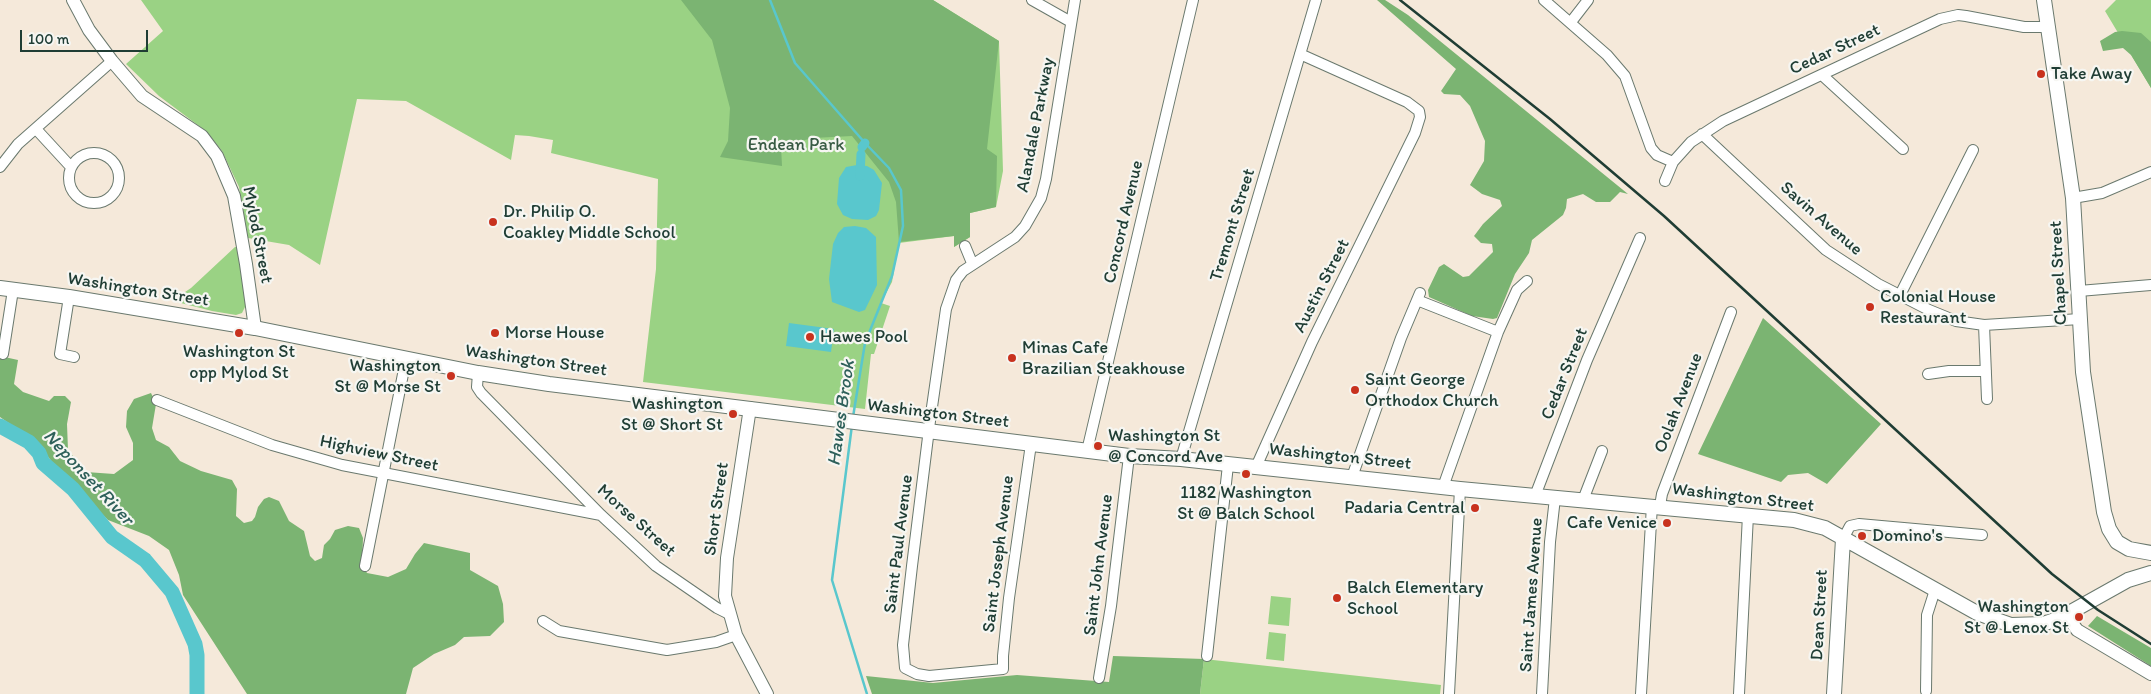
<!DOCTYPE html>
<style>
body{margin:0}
#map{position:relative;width:2151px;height:694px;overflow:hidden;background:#f5e9da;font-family:Itim,sans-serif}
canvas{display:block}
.scale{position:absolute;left:20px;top:30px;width:128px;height:22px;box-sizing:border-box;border:2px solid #1f3d34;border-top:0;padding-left:6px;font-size:15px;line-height:18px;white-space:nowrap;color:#1f3d34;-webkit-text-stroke:4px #f6f6f2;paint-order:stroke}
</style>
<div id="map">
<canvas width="2151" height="694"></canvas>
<div class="scale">100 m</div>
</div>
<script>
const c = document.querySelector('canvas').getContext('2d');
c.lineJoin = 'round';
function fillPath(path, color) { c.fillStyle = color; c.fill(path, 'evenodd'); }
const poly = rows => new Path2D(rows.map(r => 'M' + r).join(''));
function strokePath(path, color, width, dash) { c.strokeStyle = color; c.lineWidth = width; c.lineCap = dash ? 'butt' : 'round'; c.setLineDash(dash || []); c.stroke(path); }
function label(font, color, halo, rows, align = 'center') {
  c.font = font + ' Itim,sans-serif'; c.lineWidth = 4.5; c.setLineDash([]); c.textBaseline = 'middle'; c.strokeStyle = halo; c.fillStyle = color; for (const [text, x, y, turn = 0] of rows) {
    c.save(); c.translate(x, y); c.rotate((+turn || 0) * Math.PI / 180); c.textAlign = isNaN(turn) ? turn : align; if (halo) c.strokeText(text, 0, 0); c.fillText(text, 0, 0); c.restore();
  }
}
fillPath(poly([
 [141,0,933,0,999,41,1003,171,996,207,970,213,970,237,954,247,954,236,899,243,892,282,881,303,890,306,874,354,871,354,865,409,643,382,656,269,658,179,551,153,553,140,529,136,515,135,511,160,406,101,357,99,320,265,289,245,248,238,239,187,222,151,207,132,159,96,126,64,163,31],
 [2116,0,2151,0,2151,88,2105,11],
 [235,247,237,247,246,305,242,313,236,315,212,311,177,302,182,294,191,288],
 [1271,596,1291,598,1289,626,1268,624],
 [1269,632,1286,634,1284,661,1266,659],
 [1204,659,1441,685,1440,694,1200,694]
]), '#9ad284');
fillPath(poly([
 [681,0,933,0,999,41,987,149,997,156,996,207,970,213,970,237,954,247,954,236,899,242,896,202,889,182,852,136,813,138,781,146,782,166,720,157,728,141,730,108,712,40],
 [1377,0,1385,0,1408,15,1628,194,1620,192,1610,202,1596,202,1583,194,1567,199,1566,208,1563,215,1532,240,1529,253,1515,274,1497,318,1493,319,1472,316,1429,297,1428,290,1439,267,1444,264,1463,277,1469,276,1493,252,1492,244,1481,243,1474,236,1483,224,1502,206,1500,200,1482,194,1470,185,1484,161,1485,141,1470,106,1460,95,1444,94,1441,91,1456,69],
 [2122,31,2141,33,2151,42,2151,88,2131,55,2123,48,2103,51,2100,41,2115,32],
 [1763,318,1881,424,1827,484,1808,473,1788,475,1781,482,1698,454],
 [0,356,18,360,14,384,23,392,49,401,54,396,65,396,71,402,67,424,68,450,86,472,114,474,133,460,133,443,126,427,127,411,134,399,151,393,156,404,152,428,156,440,169,447,180,461,201,471,232,480,237,489,236,516,244,523,252,521,255,517,258,507,264,499,269,497,279,501,289,521,304,531,310,556,315,561,322,558,324,545,330,539,335,530,348,526,359,528,363,538,362,564,367,573,388,577,406,569,415,554,424,543,470,553,470,570,498,586,503,604,504,622,490,636,464,637,455,645,434,654,413,668,406,694,247,694,183,595,179,575,169,550,149,536,108,520,56,467,38,444,0,417],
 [2097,616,2151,648,2151,666,2088,626],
 [1113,656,1204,659,1200,694,872,694,866,676,933,683,1017,675,1109,682]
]), '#7bb472');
fillPath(poly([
 [857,165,867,166,874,170,882,183,879,210,876,216,868,220,852,219,843,215,837,204,839,178,846,167],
 [855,226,866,228,876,237,877,285,865,310,859,312,832,302,829,279,833,244,838,233,844,227],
 [789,323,834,329,831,352,786,346]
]), '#59c7cd');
strokePath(poly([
 [770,0,795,63,865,143,889,168,901,190,903,226,892,276,865,343,853,417],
 [852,425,832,580,867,694]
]), '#59c7cd', 2.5);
strokePath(poly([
 [862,147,865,143],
 [860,176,861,154]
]), '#59c7cd', 9);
strokePath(poly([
 [0,426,29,442,39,453,43,463,73,489,112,537,145,560,172,592,195,644,197,655,197,694]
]), '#59c7cd', 15);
const minor = poly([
 [1032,0,1071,22],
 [1544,0,1607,55,1625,76,1651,148,1657,155,1673,162],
 [1571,22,1588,0],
 [1822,75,1903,149],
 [36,129,71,167],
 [1702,134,1826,250,1878,284,1929,310,1956,321,1984,325,2080,319],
 '69 178a25 25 0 1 1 50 0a25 25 0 1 1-50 0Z',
 [0,167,18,144,112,61],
 [1665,181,1673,162,1691,142,1723,121,1940,19,1958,15,1966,16,2024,27,2048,27],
 [2073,198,2102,193,2151,172],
 [965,246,972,263],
 [2079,291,2151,285],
 [1900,295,1973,150],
 [69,297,60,354,74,357],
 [1417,300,1498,332],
 [1984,325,1987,399],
 [3,354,13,290],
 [478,373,477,387,481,393,601,515,656,566,717,608,729,614],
 [1928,374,1949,371,1986,371],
 [157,400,272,445,342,465,601,515],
 [1031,444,1009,598,1003,656,1003,669,929,676,917,674,905,668,903,645,912,566,930,421,946,309,956,280,963,271,1015,237,1025,226,1041,198,1046,179,1075,0],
 [1087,451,1193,0],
 [1181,459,1316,0],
 [1256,467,1312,342,1415,133,1420,117,1419,111,1407,102,1300,54],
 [1352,477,1401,338,1420,293],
 [1443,487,1498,332,1517,290,1527,281],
 [1535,496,1587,360,1640,238],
 [1583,500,1602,451],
 [1660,506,1662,494,1731,312],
 [1843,539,1850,526,1859,524,1982,535],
 [365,566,406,359],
 [543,621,559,631,667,650,716,642,736,635],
 [1207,656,1228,465],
 [1099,678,1111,606,1129,456],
 [1926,691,1927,615,1935,590],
 [1449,694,1460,489],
 [1542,694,1550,542,1555,498],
 [1641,694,1652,505],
 [1739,694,1748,515]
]);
const tertiary = poly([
 [73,0,89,30,112,61,142,96,202,136,217,156,234,196,246,264,255,328],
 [750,408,727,558,725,596,736,635,767,694],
 [2067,615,2077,630,2151,674]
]);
const secondary = poly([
 [2044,0,2073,198,2083,372,2104,512,2109,529,2117,542,2129,549,2151,553],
 [0,288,69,297,255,328,478,373,549,384,1129,456,1181,459,1460,489,1794,520,1825,528,1977,613,2011,625,2043,624,2060,618,2128,580,2151,573],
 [1834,694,1843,539]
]);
strokePath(minor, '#6a796e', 12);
strokePath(tertiary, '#6a796e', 14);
strokePath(secondary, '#6a796e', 16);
strokePath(minor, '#fff', 10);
strokePath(tertiary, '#fff', 12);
strokePath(secondary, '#fff', 14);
strokePath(poly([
 [1400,0,1550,119,1664,216,2052,574,2098,610,2151,644]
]), '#1f3d34', 2.5);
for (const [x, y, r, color] of [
 [2041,74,5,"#c8321e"],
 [493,222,5,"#c8321e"],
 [1870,307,5,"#c8321e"],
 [239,333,5,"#c8321e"],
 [495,333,5,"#c8321e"],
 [810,337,5,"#c8321e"],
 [1012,358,5,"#c8321e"],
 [451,376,5,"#c8321e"],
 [1355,390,5,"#c8321e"],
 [733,414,5,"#c8321e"],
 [1098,446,5,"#c8321e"],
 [1246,474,5,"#c8321e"],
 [1475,508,5,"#c8321e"],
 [1667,523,5,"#c8321e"],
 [1862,536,5,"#c8321e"],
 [1337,598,5,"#c8321e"],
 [2079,617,5,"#c8321e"]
]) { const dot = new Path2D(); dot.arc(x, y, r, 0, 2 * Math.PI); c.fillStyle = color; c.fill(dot); strokePath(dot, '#f6f6f2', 2); }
label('18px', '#1f3d34', '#f6f6f2', [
 ["Cedar Street",1835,50,-25],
 ["Alandale Parkway",1036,125,-79],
 ["Savin Avenue",1821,219,41],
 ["Concord Avenue",1124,222,-77],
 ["Tremont Street",1233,225,-73],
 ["Mylod Street",257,235,79],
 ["Chapel Street",2059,273,-93],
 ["Austin Street",1322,286,-63],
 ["Washington Street",138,290,9],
 ["Washington Street",536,361,8],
 ["Cedar Street",1565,374,-68],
 ["Oolah Avenue",1679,403,-69],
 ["Washington Street",938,414,7],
 ["Highview Street",379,454,12],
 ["Washington Street",1340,457,6],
 ["Washington Street",1743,498,7],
 ["Short Street",717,509,-82],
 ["Morse Street",636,521,42],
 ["Saint Paul Avenue",899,544,-83],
 ["Saint Joseph Avenue",999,554,-83],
 ["Saint John Avenue",1099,565,-83],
 ["Saint James Avenue",1532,595,-86],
 ["Dean Street",1820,615,-87]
]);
label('18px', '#1f3d34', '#f6f6f2', [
 ["Take Away",2051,74],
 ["Dr. Philip O.",503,212],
 ["Coakley Middle School",503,233],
 ["Colonial House",1880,297],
 ["Restaurant",1880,318],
 ["Morse House",505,333],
 ["Hawes Pool",820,337],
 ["Minas Cafe",1022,348],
 ["Brazilian Steakhouse",1022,369],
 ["Washington St",239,352,"center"],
 ["opp Mylod St",239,373,"center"],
 ["Washington",441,366,"right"],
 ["St @ Morse St",441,387,"right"],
 ["Saint George",1365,380],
 ["Orthodox Church",1365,401],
 ["Washington",723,404,"right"],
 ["St @ Short St",723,425,"right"],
 ["Washington St",1108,436],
 ["@ Concord Ave",1108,457],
 ["1182 Washington",1246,493,"center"],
 ["St @ Balch School",1246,514,"center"],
 ["Padaria Central",1465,508,"right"],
 ["Cafe Venice",1657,523,"right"],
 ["Domino's",1872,536],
 ["Balch Elementary",1347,588],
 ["School",1347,609],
 ["Washington",2069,607,"right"],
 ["St @ Lenox St",2069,628,"right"]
], 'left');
label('18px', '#385b44', '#f6f6f2', [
 ["Endean Park",796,145]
]);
label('italic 19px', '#2e605a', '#f6f6f2', [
 ["Hawes Brook",842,413,-82],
 ["Neponset River",88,478,47]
]);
</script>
